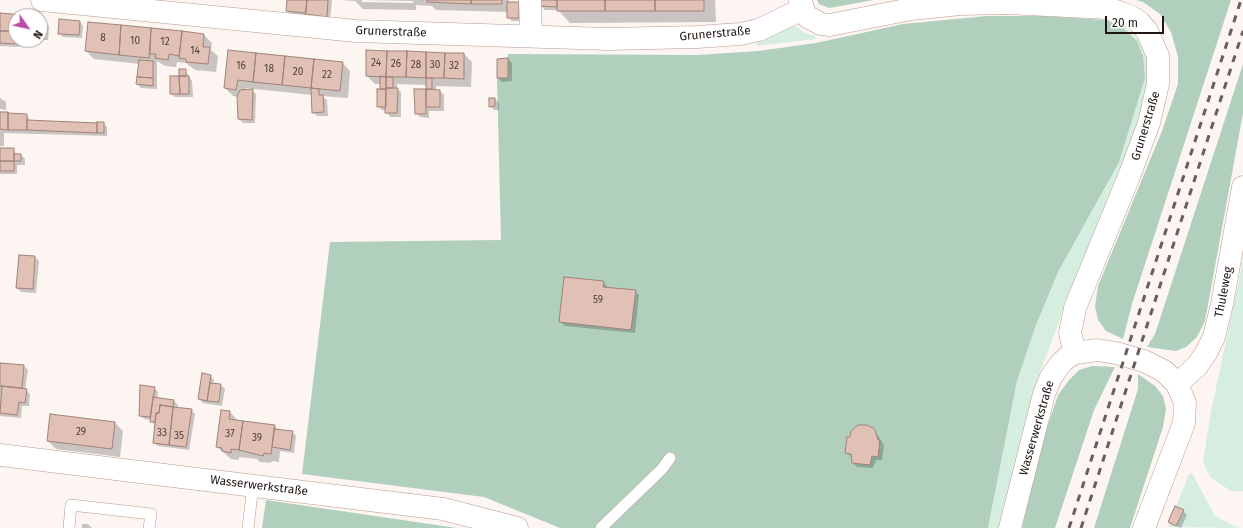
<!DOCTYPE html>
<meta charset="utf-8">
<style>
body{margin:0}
#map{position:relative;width:1243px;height:528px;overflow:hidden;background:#fcf5f2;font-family:"Fira Sans",sans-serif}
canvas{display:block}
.north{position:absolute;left:8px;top:8px;width:40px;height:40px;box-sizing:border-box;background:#fff;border:1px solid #a6a19f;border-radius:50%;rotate:124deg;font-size:11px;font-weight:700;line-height:16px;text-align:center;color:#201510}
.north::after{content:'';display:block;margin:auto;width:14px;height:18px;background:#ba4ba9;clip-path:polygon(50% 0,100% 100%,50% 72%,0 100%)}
.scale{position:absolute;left:1105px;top:16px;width:59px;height:18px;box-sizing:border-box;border:2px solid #201510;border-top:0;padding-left:5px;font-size:12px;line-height:14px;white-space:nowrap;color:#201510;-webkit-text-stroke:3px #fff;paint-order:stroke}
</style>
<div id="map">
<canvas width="1243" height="528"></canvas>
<div class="north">N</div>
<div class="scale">20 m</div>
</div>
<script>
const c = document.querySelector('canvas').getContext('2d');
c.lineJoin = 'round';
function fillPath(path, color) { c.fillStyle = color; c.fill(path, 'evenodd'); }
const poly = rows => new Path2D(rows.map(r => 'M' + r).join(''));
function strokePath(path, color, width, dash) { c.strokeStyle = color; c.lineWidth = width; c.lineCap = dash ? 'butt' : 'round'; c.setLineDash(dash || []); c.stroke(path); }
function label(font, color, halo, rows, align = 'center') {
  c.font = font + ' "Fira Sans",sans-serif'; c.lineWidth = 3; c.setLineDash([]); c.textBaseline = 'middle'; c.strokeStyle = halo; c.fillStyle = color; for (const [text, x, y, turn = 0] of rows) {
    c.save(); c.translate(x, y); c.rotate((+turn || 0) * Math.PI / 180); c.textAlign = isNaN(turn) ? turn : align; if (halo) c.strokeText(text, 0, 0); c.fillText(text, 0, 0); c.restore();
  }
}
fillPath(poly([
 [1106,20,1124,27,1139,40,1146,55,1148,78,1143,105,1124,164,1071,291,1038,377,1029,408,999,528,988,528,1017,381,1036,325,1059,270,1123,28],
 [790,25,796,26,805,33,815,36,816,39,757,46,757,41],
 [1243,260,1243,491,1231,491,1210,477,1203,462,1211,412],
 [1192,473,1215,516,1239,528,1168,527,1189,474]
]), '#d6eee0');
fillPath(poly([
 [817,0,874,0,829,8,819,4],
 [1136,0,1231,0,1132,304,1123,339,1106,331,1098,320,1095,306,1098,286,1162,131,1178,84,1178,57,1171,32,1160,14,1143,2],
 [987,16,1042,16,1106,20,1123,28,1137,41,1143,56,1145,78,1119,162,1059,270,1036,325,1017,381,988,528,560,528,484,497,302,474,330,242,501,240,497,78,508,78,508,54,697,55,758,51,816,43,903,24],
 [1243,64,1243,113,1205,321,1197,337,1186,347,1176,351,1147,347,1155,334],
 [1092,366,1115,367,1094,410,1055,528,1022,528,1042,443,1058,395,1069,380,1079,370],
 [1138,374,1155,386,1163,396,1166,409,1163,427,1130,528,1094,528,1138,389],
 [266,500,457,528,262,528]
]), '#b0d0bd');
fillPath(poly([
 [284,0,332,0,330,20,295,19,287,11,288,0],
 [339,0,509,0,509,3,518,3,522,7,522,21,512,21,508,17,508,12,436,10,432,6,416,5,416,10,363,9,355,1],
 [362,0,413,1,413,3,362,2],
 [541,0,715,0,716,22,570,23,558,10,545,10,541,6],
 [0,14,24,16,16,16,16,40,19,40,19,47,0,46],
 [40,18,49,26,48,40,40,40],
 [80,22,83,26,82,38,63,37,59,33],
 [89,23,204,35,212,43,211,50,218,56,216,72,195,70,186,63,177,62,176,67,165,66,157,61,157,89,141,88,137,84,140,64,94,59,86,51],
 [229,51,342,62,350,71,348,98,322,96,327,100,328,116,317,116,313,112,312,95,246,88,245,91,252,90,256,94,255,123,243,123,239,119,238,97,233,96,225,88],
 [464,54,472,62,471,87,436,86,436,91,440,91,444,95,444,111,429,111,429,118,420,117,416,113,427,90,427,85,397,84,397,89,401,92,401,117,390,117,386,111,382,110,378,106,383,90,381,84,375,84,367,76],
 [508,59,512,63,512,81,502,82,498,78],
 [185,70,192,81,193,97,175,97,171,94],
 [0,98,6,102,6,110,0,109],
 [495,99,499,103,499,110,494,110,490,106],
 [0,113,27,115,30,121,103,123,107,127,107,136,4,133,4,146,0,146],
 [0,149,13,149,17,155,21,155,25,159,25,165,17,165,17,174,0,174],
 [35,257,39,261,36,293,21,292,17,288],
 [603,282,607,286,607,288,635,292,639,295,635,333,565,326,561,322],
 [0,364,24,366,28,370,25,390,30,394,29,406,22,406,21,418,0,416],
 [210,376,214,380,213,384,221,385,225,389,222,406,203,403,199,399],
 [154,388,158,392,157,399,174,401,178,405,177,408,191,410,195,414,189,450,158,446,154,443,155,426,151,420,144,419,140,415],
 [230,412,238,421,274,426,279,430,292,432,296,436,294,453,280,451,279,462,272,461,271,463,260,462,257,459,239,457,239,460,231,459,217,447],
 [51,415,115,423,123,431,120,457,56,449,48,441],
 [875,431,884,445,882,460,876,460,873,468,857,467,853,463,853,457,846,453],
 [1183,511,1187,515,1181,528,1173,525,1169,522],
 [82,524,88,524,92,528,82,528]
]), '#0003');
const building = poly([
 [287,0,307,0,306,13,286,11,287,0],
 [307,0,328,0,327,17,305,14,307,0],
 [427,0,471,0,471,4,427,2,427,0],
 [471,0,502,0,502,4,471,4,471,0],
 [540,0,557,0,557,7,540,6,540,0],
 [557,0,605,0,605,11,557,11,557,0],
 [605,0,655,0,655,11,605,11,605,0],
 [655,0,704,0,704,11,655,11,655,0],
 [507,2,519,2,519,18,507,18,507,2],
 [0,13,35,16,16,16,16,31,0,31,0,13],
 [59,19,80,21,79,35,58,34,59,19],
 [88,22,121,25,119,55,85,51,88,22],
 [121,25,151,28,149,58,119,55,121,25],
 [151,28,182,31,179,56,169,54,168,60,155,58,156,54,150,54,151,28],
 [0,31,15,31,15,44,0,43,0,31],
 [182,31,204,34,203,47,210,47,208,64,186,62,186,59,179,58,182,31],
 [228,50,256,53,253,82,238,80,236,90,224,88,228,50],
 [366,50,387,51,386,77,366,76,366,50],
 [387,51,407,51,406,77,386,77,387,51],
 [407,51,426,52,426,78,406,77,407,51],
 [426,52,445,53,444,78,426,78,426,52],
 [256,53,285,56,282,85,253,82,256,53],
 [445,53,464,53,464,79,444,78,445,53],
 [285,56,314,59,311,88,282,85,285,56],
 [508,58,508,78,497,78,497,59,508,58],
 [314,59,343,62,340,91,311,88,314,59],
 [139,60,153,61,153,78,137,77,139,60],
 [179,69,186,69,186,76,179,76,179,69],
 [170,76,179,76,180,94,170,94,170,76],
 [179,76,189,76,189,94,180,94,179,76],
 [380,76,386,77,386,89,380,89,380,76],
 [137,77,153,78,153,86,136,84,137,77],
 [386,77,393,77,393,88,386,88,386,77],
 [426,78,432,78,432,89,426,89,426,78],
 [311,88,319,89,319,95,323,95,324,112,312,113,311,88],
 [386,88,398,88,397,113,385,113,386,88],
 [253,89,252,120,238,119,237,96,240,90,253,89],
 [377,89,386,89,386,107,377,107,377,89],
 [414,89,426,89,426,114,415,114,414,89],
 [426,89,440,90,440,107,426,107,426,89],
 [489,98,495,98,495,106,489,107,489,98],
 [0,112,8,112,8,130,0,129,0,112],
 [8,113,27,114,27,130,8,130,8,113],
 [27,120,97,123,97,133,27,130,27,120],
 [97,122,104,122,104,133,97,133,97,122],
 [0,148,14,148,14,161,0,161,0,148],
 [14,154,21,154,21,161,14,161,14,154],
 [0,161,14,161,14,171,0,171,0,161],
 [19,255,35,256,33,289,16,288,19,255],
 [564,277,604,281,603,287,636,290,631,330,559,322,564,277],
 [0,363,24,365,22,388,0,386,0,363],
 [202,373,211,375,207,401,198,399,202,373],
 [210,383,221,384,219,402,207,401,210,383],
 [140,385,155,387,150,417,139,416,140,385],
 [2,386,27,389,25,403,19,402,17,415,0,413,2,386],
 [153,397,174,400,173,407,160,405,159,413,156,413,155,422,150,422,153,397],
 [160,405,173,407,169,445,153,443,156,413,159,413,160,405],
 [173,407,192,409,186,447,169,445,173,407],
 [221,410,230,411,229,419,243,421,239,450,231,449,231,453,222,451,222,448,216,447,221,410],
 [50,414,115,422,112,449,47,441,50,414],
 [243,421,275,425,271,454,264,453,263,456,239,450,243,421],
 [858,425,867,425,873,428,875,430,878,440,880,440,878,457,872,456,870,465,852,463,851,454,845,453,847,437,850,437,851,431,858,425],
 [274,429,293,431,290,450,272,447,274,429],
 [1175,506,1184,510,1176,526,1168,522,1175,506]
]);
fillPath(building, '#e1c1b5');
strokePath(building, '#a08277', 1);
const lane = poly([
 [69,528,71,505,151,514,149,528],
 [248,528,253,485],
 [601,528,662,469,670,458]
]);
const street = poly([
 [42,0,356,31,608,39,697,37,740,34,759,30,802,9],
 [530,0,531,36]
]);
const secondary = poly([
 [800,0,806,16,821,24,830,25,911,9,960,4,1007,3,1107,8,1130,16,1139,22,1147,31,1158,56,1158,84,1149,123,1130,174,1075,308,1070,333,1075,353],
 [1177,384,1197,366,1206,353,1214,337,1222,304,1243,187],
 [0,455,443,509,517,528],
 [1010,528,1044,394,1051,377,1061,363,1068,357,1075,353,1097,350,1116,353,1144,361,1164,371,1177,384,1185,403,1184,423,1144,528]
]);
strokePath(lane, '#b7998c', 12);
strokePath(street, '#b7998c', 23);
strokePath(secondary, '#b7998c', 23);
strokePath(lane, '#fff', 11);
strokePath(street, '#fff', 22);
strokePath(secondary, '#fff', 22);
strokePath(poly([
 [1069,528,1241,0],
 [1081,528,1243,31]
]), '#685e5a', 3, [7, 7]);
label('10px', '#504039', null, [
 ["8",103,38],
 ["10",135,41],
 ["12",165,42],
 ["14",195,51],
 ["24",376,63],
 ["26",396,64],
 ["28",416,65],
 ["30",435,65],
 ["16",241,66],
 ["32",454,66],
 ["18",269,69],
 ["20",298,72],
 ["22",327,75],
 ["59",598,300],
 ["29",81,432],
 ["33",162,433],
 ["37",230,434],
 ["35",179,436],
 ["39",257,438]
]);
label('12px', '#201510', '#fff', [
 ["Grunerstraße",391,32,2],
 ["Grunerstraße",715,34,-5],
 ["Grunerstraße",1146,126,-73],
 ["Thuleweg",1224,292,-79],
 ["Wasserwerkstraße",1037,428,-74],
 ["Wasserwerkstraße",259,486,7]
]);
</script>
